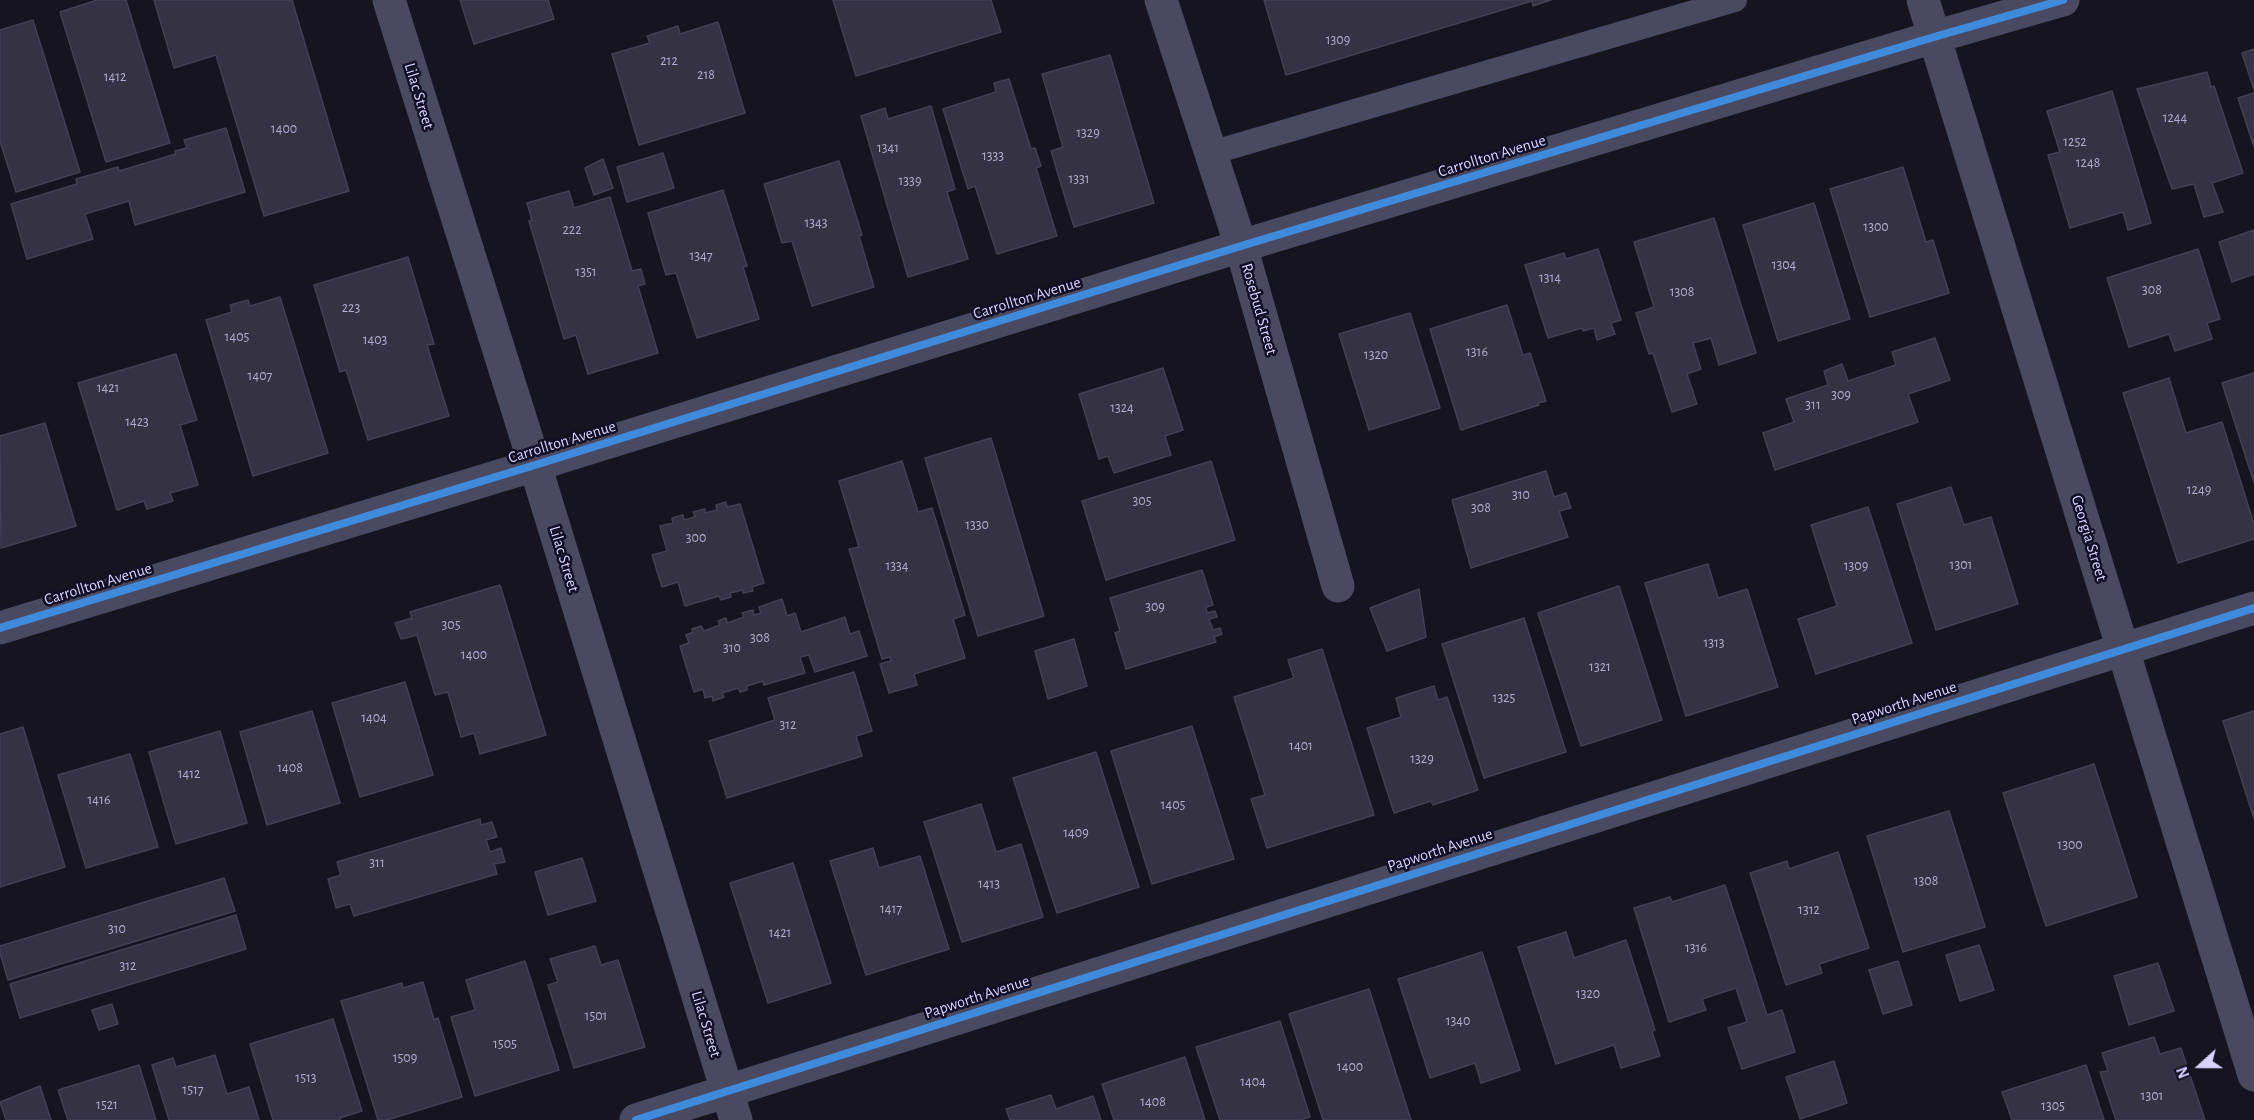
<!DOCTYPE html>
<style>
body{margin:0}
#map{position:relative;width:2254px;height:1120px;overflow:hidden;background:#161421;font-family:"Alegreya Sans",sans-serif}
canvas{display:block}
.north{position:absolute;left:2170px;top:1036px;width:60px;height:60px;-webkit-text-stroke:4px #130f26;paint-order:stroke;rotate:249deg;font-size:16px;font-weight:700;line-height:24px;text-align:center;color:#d9d4ff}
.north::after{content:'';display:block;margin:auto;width:21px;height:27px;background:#d9d4ff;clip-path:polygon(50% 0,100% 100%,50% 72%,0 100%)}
</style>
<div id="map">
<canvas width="2254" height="1120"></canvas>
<div class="north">N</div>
</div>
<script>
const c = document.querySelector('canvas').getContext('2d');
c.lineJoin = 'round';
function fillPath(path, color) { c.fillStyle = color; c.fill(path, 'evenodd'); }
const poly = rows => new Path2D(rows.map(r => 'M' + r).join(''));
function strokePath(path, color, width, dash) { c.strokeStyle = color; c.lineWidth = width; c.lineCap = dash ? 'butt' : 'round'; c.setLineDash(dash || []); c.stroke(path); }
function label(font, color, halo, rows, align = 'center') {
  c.font = font + ' "Alegreya Sans",sans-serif'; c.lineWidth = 5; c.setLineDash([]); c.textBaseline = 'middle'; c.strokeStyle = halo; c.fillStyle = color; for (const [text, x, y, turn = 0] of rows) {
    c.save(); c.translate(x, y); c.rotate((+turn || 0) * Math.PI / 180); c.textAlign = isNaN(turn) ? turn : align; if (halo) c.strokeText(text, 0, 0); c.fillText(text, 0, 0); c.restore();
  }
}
const building = poly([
 [97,0,126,0,170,143,106,162,60,12,97,0],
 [154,0,292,0,349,191,264,216,216,55,174,68,154,0],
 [460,0,548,0,554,19,474,44,460,0],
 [833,0,991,0,1001,32,856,76,833,0],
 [1264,0,1551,0,1533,6,1532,1,1286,75,1264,0],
 [33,20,80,172,16,192,0,141,0,30,33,20],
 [718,22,745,113,639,145,612,54,650,43,647,36,678,26,680,34,718,22],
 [2254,49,2254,90,2242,53,2254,49],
 [1110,55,1154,203,1074,227,1051,151,1063,147,1042,74,1110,55],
 [2207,72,2211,87,2214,86,2243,173,2212,183,2223,212,2204,217,2194,184,2172,189,2137,89,2207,72],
 [1009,79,1031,149,1035,148,1041,166,1036,168,1057,236,997,254,975,186,968,189,943,109,996,92,994,83,1009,79],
 [2112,91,2151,223,2128,230,2123,212,2070,228,2048,155,2060,152,2047,111,2112,91],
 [2254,93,2254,147,2238,98,2254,93],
 [931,106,955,189,947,192,968,259,908,277,861,116,885,108,888,119,931,106],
 [226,128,245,192,135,225,129,201,85,214,93,239,27,259,11,204,77,184,76,179,118,167,119,171,176,154,175,151,187,148,184,140,226,128],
 [663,153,674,188,627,202,617,167,663,153],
 [603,159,613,188,594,195,585,168,603,159],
 [839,161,862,235,859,236,874,287,812,306,792,241,782,243,764,184,839,161],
 [1903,167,1926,242,1933,240,1949,293,1870,317,1830,189,1903,167],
 [723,190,747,266,743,267,759,319,697,338,676,273,666,275,648,213,723,190],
 [569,191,574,208,610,197,632,271,641,269,645,284,638,286,658,353,588,374,576,335,564,339,529,221,532,220,527,203,569,191],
 [1814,203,1850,319,1778,341,1743,225,1814,203],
 [1714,218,1756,353,1719,365,1711,338,1693,343,1701,369,1687,374,1697,404,1672,412,1653,353,1649,354,1636,313,1654,307,1634,242,1714,218],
 [2254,230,2254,274,2232,282,2219,242,2254,230],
 [1598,249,1621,320,1611,323,1615,334,1597,340,1594,328,1583,331,1582,328,1548,338,1525,265,1564,253,1566,259,1598,249],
 [2198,249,2220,319,2207,323,2212,339,2175,351,2169,334,2129,347,2107,278,2198,249],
 [408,257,434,344,427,345,449,416,368,440,346,370,340,372,314,285,408,257],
 [280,297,328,453,253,476,206,320,232,312,230,305,248,300,250,306,280,297],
 [1507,305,1523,355,1530,353,1546,401,1538,403,1539,405,1461,430,1430,329,1507,305],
 [1410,313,1440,408,1369,430,1339,334,1410,313],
 [1935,338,1950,380,1908,394,1918,422,1775,470,1763,433,1794,422,1786,399,1828,385,1824,371,1842,364,1848,381,1896,365,1892,352,1935,338],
 [176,354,197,420,180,425,198,485,170,493,173,501,147,509,144,501,117,510,78,383,176,354],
 [1163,368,1183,430,1165,436,1171,455,1114,473,1108,456,1099,459,1079,394,1163,368],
 [2254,373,2254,483,2222,383,2254,373],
 [2169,378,2186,433,2222,422,2254,524,2254,539,2178,563,2123,393,2169,378],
 [45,423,76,526,1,548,0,436,45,423],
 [991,438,1044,616,978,636,925,458,991,438],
 [902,461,918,512,932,508,965,615,953,619,965,658,914,674,917,685,889,693,880,664,891,661,890,657,882,659,849,549,859,547,839,481,902,461],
 [1211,461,1235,540,1106,580,1082,501,1211,461],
 [1546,471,1554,497,1566,493,1571,508,1559,511,1568,537,1471,568,1452,500,1546,471],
 [1951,487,1964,525,1991,517,2018,604,1936,630,1897,504,1951,487],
 [726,502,727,507,740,504,764,583,752,587,753,591,743,593,743,590,730,593,731,597,721,600,719,596,685,606,678,582,662,587,652,555,667,551,660,526,673,523,672,518,683,515,684,520,695,517,693,512,705,509,705,513,717,510,716,505,726,502],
 [1868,507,1912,643,1816,674,1798,619,1837,606,1811,525,1868,507],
 [1708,564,1718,598,1747,589,1778,687,1686,716,1645,583,1708,564],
 [1202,570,1213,605,1206,607,1207,613,1215,611,1217,617,1209,619,1213,630,1220,628,1222,634,1214,637,1216,642,1126,669,1115,633,1120,631,1110,598,1202,570],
 [500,585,546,735,480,754,474,733,461,737,448,692,435,695,417,635,401,639,395,623,412,618,410,612,500,585],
 [1619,586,1662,720,1581,746,1538,613,1619,586],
 [1419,589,1426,637,1387,651,1370,608,1419,589],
 [782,599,787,616,795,613,801,632,845,617,850,634,859,631,867,656,815,672,809,655,800,657,805,673,764,685,763,681,747,686,747,690,740,692,738,688,722,693,724,697,713,701,712,696,705,698,703,689,694,692,680,646,689,643,686,635,693,632,692,629,701,626,704,631,720,625,718,621,726,618,727,623,744,617,742,613,753,610,754,615,761,613,759,607,782,599],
 [1524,618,1566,752,1484,778,1442,644,1524,618],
 [1074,639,1087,686,1048,699,1035,651,1074,639],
 [1322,649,1374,815,1267,848,1251,799,1265,795,1234,697,1294,678,1288,660,1322,649],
 [854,672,872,731,856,736,862,756,727,798,709,741,775,720,768,698,854,672],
 [405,682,433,775,360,797,332,703,405,682],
 [1434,686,1438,700,1447,697,1478,790,1433,805,1431,801,1394,813,1367,728,1401,717,1396,698,1434,686],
 [312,711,340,803,267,825,240,732,312,711],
 [2254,711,2254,819,2223,721,2254,711],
 [1192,726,1234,859,1152,884,1111,751,1192,726],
 [23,727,65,867,0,887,0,734,23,727],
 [220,731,247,823,176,844,149,752,220,731],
 [1096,752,1139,887,1057,913,1013,778,1096,752],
 [130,754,158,847,86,868,58,775,130,754],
 [2094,764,2137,897,2046,926,2003,793,2094,764],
 [981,804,996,852,1021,844,1043,917,962,942,924,822,981,804],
 [1949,811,1985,927,1903,952,1867,836,1949,811],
 [480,819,481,825,492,822,497,837,486,840,490,852,501,848,505,862,494,864,497,874,354,916,350,904,336,908,328,879,341,875,337,862,480,819],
 [873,848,879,868,920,856,949,949,866,975,830,861,873,848],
 [1838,852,1869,948,1819,964,1822,973,1786,985,1750,873,1787,861,1789,869,1838,852],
 [582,858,596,901,548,915,535,872,582,858],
 [793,863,831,983,768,1003,730,883,793,863],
 [224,878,235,911,8,980,0,953,0,946,224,878],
 [1725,885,1767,1015,1782,1010,1795,1052,1742,1069,1728,1028,1747,1022,1736,988,1702,999,1706,1010,1669,1022,1634,908,1670,897,1672,902,1725,885],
 [236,915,246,949,20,1018,10,984,236,915],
 [1566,932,1574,958,1626,940,1655,1030,1652,1032,1660,1056,1621,1068,1614,1045,1556,1064,1518,947,1566,932],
 [1979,945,1994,990,1960,1001,1946,955,1979,945],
 [595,946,601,965,618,960,645,1047,574,1068,548,985,558,982,550,959,595,946],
 [1482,952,1520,1070,1481,1083,1475,1063,1430,1078,1398,979,1482,952],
 [525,961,559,1070,475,1096,451,1017,475,1010,466,980,525,961],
 [1898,961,1912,1005,1883,1014,1869,970,1898,961],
 [2158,963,2174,1011,2129,1025,2114,976,2158,963],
 [423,982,434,1020,438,1018,462,1097,387,1120,378,1120,341,1001,402,983,403,988,423,982],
 [1369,989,1411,1120,1323,1120,1289,1014,1369,989],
 [112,1004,118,1024,99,1030,92,1010,112,1004],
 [333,1019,362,1111,340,1118,340,1120,273,1120,250,1044,333,1019],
 [1280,1021,1310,1117,1300,1120,1220,1120,1196,1047,1280,1021],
 [2154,1037,2160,1054,2181,1048,2205,1120,2116,1120,2100,1072,2108,1071,2102,1053,2154,1037],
 [215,1055,227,1094,249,1087,259,1120,169,1120,152,1065,173,1058,176,1067,215,1055],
 [1185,1057,1205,1120,1114,1120,1102,1084,1185,1057],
 [1834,1061,1847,1103,1800,1119,1786,1077,1834,1061],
 [139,1065,156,1120,68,1120,58,1090,139,1065],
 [2086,1065,2104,1120,2012,1120,2002,1092,2086,1065],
 [40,1086,51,1120,6,1120,0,1102,40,1086],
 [1051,1095,1056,1109,1093,1096,1101,1120,1010,1120,1006,1109,1051,1095]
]);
fillPath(building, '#343243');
strokePath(building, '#433f54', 1.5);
strokePath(poly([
 [1211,153,1735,0]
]), '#4a4962', 24);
strokePath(poly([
 [389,0,535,465,736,1120],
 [1161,0,1241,246,1338,586],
 [1923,0,2254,1075],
 [0,628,535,465,1241,246,1934,37,2063,0],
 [636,1120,2254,608]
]), '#4a4962', 33);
strokePath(poly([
 [0,628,535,465,1241,246,1934,37,2063,0],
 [636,1120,2254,608]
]), '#408adc', 8);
label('14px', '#b0acd0', null, [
 ["1309",1338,40],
 ["212",669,61],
 ["218",706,75],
 ["1412",115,77],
 ["1244",2175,118],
 ["1400",284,129],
 ["1329",1088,133],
 ["1252",2075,142],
 ["1341",888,148],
 ["1333",993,156],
 ["1248",2088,163],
 ["1331",1079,179],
 ["1339",910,181],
 ["1343",816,223],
 ["1300",1876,227],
 ["222",572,230],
 ["1347",701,256],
 ["1304",1784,265],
 ["1351",586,272],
 ["1314",1550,278],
 ["308",2152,290],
 ["1308",1682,292],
 ["223",351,308],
 ["1405",237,337],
 ["1403",375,340],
 ["1316",1477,352],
 ["1320",1376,355],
 ["1407",260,376],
 ["1421",108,388],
 ["309",1841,395],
 ["311",1813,405],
 ["1324",1122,408],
 ["1423",137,422],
 ["1249",2199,490],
 ["310",1521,495],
 ["305",1142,501],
 ["308",1481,508],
 ["1330",977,525],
 ["300",696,538],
 ["1301",1961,565],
 ["1334",897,566],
 ["1309",1856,566],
 ["309",1155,607],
 ["305",451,625],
 ["308",760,638],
 ["1313",1714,643],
 ["310",732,648],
 ["1400",474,655],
 ["1321",1600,667],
 ["1325",1504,698],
 ["1404",374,718],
 ["312",788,725],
 ["1401",1301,746],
 ["1329",1422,759],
 ["1408",290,768],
 ["1412",189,774],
 ["1416",99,800],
 ["1405",1173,805],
 ["1409",1076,833],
 ["1300",2070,845],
 ["311",377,863],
 ["1308",1926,881],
 ["1413",989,884],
 ["1417",891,909],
 ["1312",1809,910],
 ["310",117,929],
 ["1421",780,933],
 ["1316",1696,948],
 ["312",128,966],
 ["1320",1588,994],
 ["1501",596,1016],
 ["1340",1458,1021],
 ["1505",505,1044],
 ["1509",405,1058],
 ["1400",1350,1067],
 ["1513",306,1078],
 ["1404",1253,1082],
 ["1517",193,1090],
 ["1301",2152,1096],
 ["1408",1153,1102],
 ["1521",107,1105],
 ["1305",2053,1106]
]);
label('16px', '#d9d4ff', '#130f26', [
 ["Lilac Street",419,96,73],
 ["Carrollton Avenue",1492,156,-17],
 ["Carrollton Avenue",1027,298,-17],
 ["Rosebud Street",1259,309,74],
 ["Carrollton Avenue",562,442,-17],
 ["Georgia Street",2089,538,73],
 ["Lilac Street",564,559,73],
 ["Carrollton Avenue",98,584,-17],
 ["Papworth Avenue",1904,703,-18],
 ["Papworth Avenue",1440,850,-18],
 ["Papworth Avenue",977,997,-18],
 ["Lilac Street",706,1024,73]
]);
</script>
